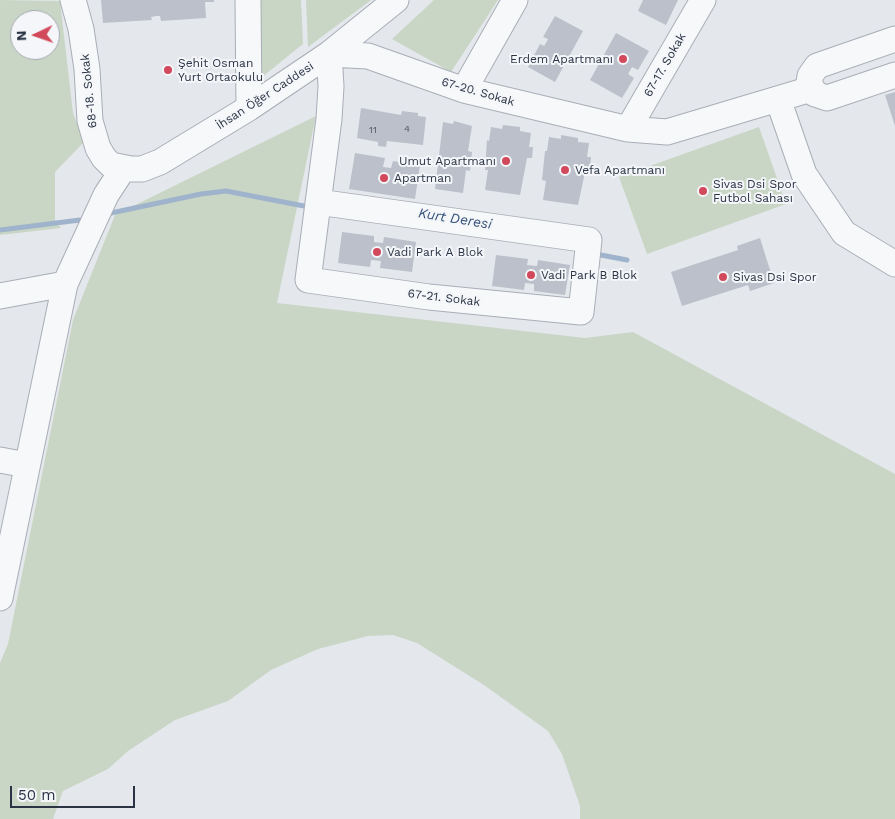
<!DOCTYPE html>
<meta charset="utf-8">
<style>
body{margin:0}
#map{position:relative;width:895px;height:819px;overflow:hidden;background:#e4e7ec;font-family:"Work Sans",sans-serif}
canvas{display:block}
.north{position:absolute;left:10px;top:10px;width:50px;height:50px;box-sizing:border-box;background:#f4f6f9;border:1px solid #a4a8b1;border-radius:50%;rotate:267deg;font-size:14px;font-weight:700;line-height:20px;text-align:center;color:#2b3445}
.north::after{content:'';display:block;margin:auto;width:18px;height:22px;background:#d1495b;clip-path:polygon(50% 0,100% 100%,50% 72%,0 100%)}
.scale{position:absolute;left:10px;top:786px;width:125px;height:22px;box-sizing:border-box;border:2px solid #2b3445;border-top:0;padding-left:6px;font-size:15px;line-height:18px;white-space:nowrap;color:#2b3445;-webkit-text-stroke:4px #f4f6f9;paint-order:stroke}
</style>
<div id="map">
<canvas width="895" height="819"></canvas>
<div class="north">N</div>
<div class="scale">50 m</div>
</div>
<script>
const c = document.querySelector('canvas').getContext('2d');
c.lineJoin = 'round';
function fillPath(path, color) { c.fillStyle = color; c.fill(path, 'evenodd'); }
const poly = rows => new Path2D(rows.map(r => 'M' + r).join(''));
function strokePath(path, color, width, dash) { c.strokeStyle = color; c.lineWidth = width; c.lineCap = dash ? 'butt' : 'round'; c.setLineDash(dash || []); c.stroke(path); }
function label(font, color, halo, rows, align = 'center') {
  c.font = font + ' "Work Sans",sans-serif'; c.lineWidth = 4; c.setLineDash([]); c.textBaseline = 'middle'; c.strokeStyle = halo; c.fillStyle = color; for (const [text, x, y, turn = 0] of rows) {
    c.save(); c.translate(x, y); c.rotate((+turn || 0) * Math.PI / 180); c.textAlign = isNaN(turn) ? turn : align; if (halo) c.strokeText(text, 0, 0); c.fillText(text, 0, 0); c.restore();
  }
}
fillPath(poly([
 [0,0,60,1,73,113,84,142,55,172,55,221,61,228,0,235],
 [20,20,50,20,50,50,20,50],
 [256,0,301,0,303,44,257,81],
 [306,0,371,0,308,47],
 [434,0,498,0,451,72,392,39],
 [316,116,277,303,585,338,633,332,895,474,895,819,580,819,580,806,562,754,548,731,484,685,417,643,393,635,368,636,318,649,271,670,228,701,175,720,128,751,108,769,63,791,53,819,0,819,0,663,8,644,73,320,115,215],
 [759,127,786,204,647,254,619,177]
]), '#c9d6c5');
strokePath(poly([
 [111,213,201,194,226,191,304,206],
 [0,230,80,220],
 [601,255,627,260]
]), '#9fb4cc', 5);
fillPath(poly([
 [101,0,214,0,214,2,205,2,206,18,161,21,160,16,156,16,151,17,152,20,103,23],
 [643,0,678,0,666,25,638,11],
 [555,16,583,31,555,82,528,67,540,44,544,46,546,43,548,39,543,37],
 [616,33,649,51,638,70,632,67,628,74,634,78,622,98,590,80],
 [895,92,895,126,885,95],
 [361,108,401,115,402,111,418,113,418,116,426,117,423,145,387,141,386,147,378,146,378,142,357,138],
 [454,121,472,126,468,151,472,152,470,171,466,170,463,193,435,189,443,122,453,124],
 [503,125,520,127,520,131,531,133,529,147,533,147,532,158,527,158,520,195,485,190,488,170,485,170,487,140,489,141,491,127,502,129],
 [561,135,578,138,578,142,589,143,587,157,591,157,590,168,586,168,578,205,543,200,546,181,542,180,545,151,547,151,549,137,561,139],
 [355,153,385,158,383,167,391,168,393,161,420,165,415,199,349,189],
 [342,232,374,236,374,242,383,243,384,237,416,242,412,272,380,268,381,261,371,260,370,267,338,263],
 [760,238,774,283,750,291,748,285,682,306,671,272,738,250,737,246],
 [496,255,528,259,527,265,537,266,538,260,570,265,565,295,534,291,534,284,525,283,524,290,492,286]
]), '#bbc0ca');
const minor = poly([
 [73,0,81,29,87,69,90,121,98,148,104,158,111,165,131,169,142,169,160,162,249,108,329,54,396,0],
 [248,0,249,108],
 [895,39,817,66,810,76,809,82,815,94,827,98,895,75],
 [464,90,515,0],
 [778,99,804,174,844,233,895,264],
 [628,129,703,0],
 [318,202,589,240,581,312,429,297,308,280,329,119,331,86,329,54,368,56,464,90,628,129,667,132,811,89],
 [0,296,65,284],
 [0,460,27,465],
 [0,598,65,284,106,195,123,169]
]);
strokePath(minor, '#a9aeb7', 27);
strokePath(minor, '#f7f8fa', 25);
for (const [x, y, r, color] of [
 [623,59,5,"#d1495b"],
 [168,70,5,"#d1495b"],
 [506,161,5,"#d1495b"],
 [565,170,5,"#d1495b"],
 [384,178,5,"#d1495b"],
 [703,191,5,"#d1495b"],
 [377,252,5,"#d1495b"],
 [531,275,5,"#d1495b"],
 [723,277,5,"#d1495b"]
]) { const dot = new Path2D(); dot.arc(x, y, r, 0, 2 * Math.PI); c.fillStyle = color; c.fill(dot); strokePath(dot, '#f4f6f9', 2); }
label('10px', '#4f5766', null, [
 ["4",407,129],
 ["11",373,130]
]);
label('12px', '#2b3445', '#f4f6f9', [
 ["Erdem Apartmanı",613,59,"right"],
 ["Şehit Osman",178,63],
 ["Yurt Ortaokulu",178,77],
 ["Umut Apartmanı",496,161,"right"],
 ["Vefa Apartmanı",575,170],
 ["Apartman",394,178],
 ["Sivas Dsi Spor",713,184],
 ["Futbol Sahası",713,198],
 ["Vadi Park A Blok",387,252],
 ["Vadi Park B Blok",541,275],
 ["Sivas Dsi Spor",733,277]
], 'left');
label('12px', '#2b3445', '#f4f6f9', [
 ["67-17. Sokak",665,65,-60],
 ["68-18. Sokak",89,91,-96],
 ["67-20. Sokak",478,92,16],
 ["İhsan Öğer Caddesi",265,96,-33],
 ["67-21. Sokak",444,298,7]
]);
label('italic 14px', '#34527a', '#f4f6f9', [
 ["Kurt Deresi",455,219,9]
]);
</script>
